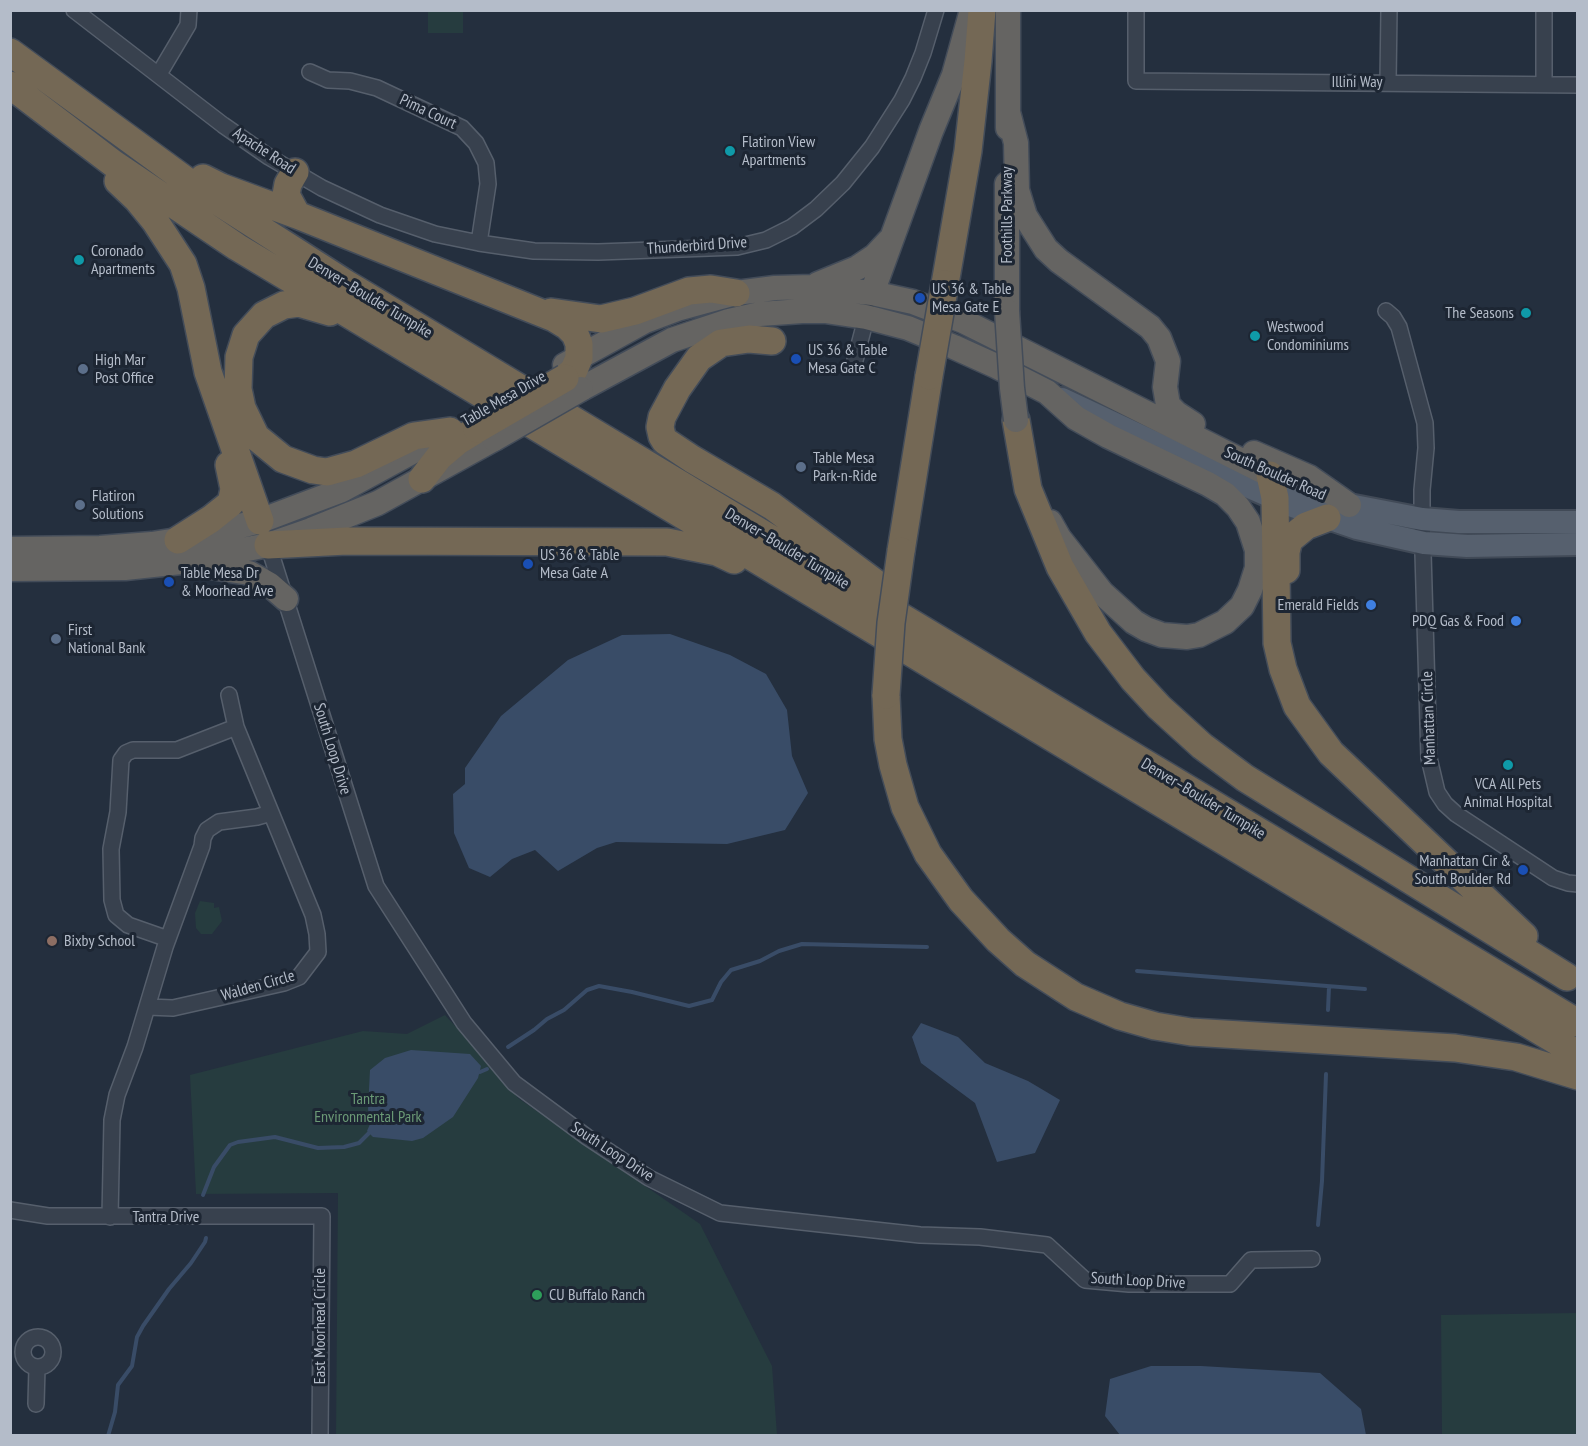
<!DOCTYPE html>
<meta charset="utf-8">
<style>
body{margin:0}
#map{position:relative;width:1588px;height:1446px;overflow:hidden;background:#242f3e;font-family:"PT Sans Narrow",sans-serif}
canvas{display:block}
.frame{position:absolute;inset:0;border:12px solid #b4bcc9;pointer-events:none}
</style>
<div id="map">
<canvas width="1588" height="1446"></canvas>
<div class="frame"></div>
</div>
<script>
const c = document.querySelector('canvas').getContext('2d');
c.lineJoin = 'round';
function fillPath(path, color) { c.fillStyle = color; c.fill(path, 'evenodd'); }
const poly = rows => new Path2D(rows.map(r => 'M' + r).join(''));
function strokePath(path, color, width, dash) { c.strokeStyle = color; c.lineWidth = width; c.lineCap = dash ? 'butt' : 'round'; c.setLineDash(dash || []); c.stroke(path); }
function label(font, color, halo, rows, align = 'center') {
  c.font = font + ' "PT Sans Narrow",sans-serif'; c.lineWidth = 6; c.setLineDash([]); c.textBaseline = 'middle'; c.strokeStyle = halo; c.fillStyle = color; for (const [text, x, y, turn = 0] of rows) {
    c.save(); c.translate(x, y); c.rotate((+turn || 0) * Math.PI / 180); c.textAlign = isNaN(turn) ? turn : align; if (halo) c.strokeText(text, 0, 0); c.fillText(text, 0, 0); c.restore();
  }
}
fillPath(poly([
 [428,11,463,11,463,33,428,33],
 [200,901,214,903,214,908,219,907,222,921,212,934,201,934,196,928,195,913],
 [445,1015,503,1078,518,1098,700,1224,772,1366,777,1435,336,1435,338,1193,196,1194,190,1075,363,1031,407,1034],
 [1577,1313,1577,1435,1442,1435,1441,1315]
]), '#263c3f');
fillPath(poly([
 [670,634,730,655,766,674,787,710,792,756,808,793,785,830,727,844,616,842,597,848,558,871,535,850,512,859,490,877,469,868,454,833,453,794,465,784,465,768,501,716,568,660,622,635],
 [921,1023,958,1037,985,1063,1028,1081,1060,1100,1035,1153,997,1162,975,1103,921,1063,912,1037],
 [411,1050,470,1054,481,1066,478,1078,453,1117,423,1138,412,1141,373,1137,367,1131,370,1124,368,1109,370,1070,385,1058],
 [1151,1366,1201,1366,1320,1373,1361,1409,1366,1435,1120,1435,1105,1416,1110,1379]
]), '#394c67');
strokePath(poly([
 [1137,971,1365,989],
 [1328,1010,1329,987],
 [508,1047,534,1030,547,1019,564,1010,587,990,599,986,632,992,689,1006,712,1000,721,982,731,970,760,961,779,951,802,944,927,947],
 [480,1072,487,1069],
 [203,1195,214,1167,230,1145,238,1142,275,1137,318,1148,344,1147,359,1143,369,1133],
 [1318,1225,1322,1181,1326,1074],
 [108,1436,115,1412,118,1385,132,1366,137,1337,143,1326,169,1289,191,1263,205,1242,206,1238]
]), '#394c67', 4);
const minor = poly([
 [74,10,223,125,269,157,322,188,380,215,435,234,479,243,534,251,598,252,737,247,766,240,792,227,816,209,843,183,872,147,902,100,913,78,923,53,936,10],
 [1136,10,1136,81,1578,85],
 [1544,10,1544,84],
 [310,72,328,80,350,81,377,88,462,128,476,143,486,163,488,184,479,243],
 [159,74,188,25,189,10],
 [1388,82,1389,10],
 [1386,311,1393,317,1399,327,1425,423,1426,448,1422,490,1422,519,1429,758,1437,792,1445,804,1456,814,1553,878,1568,883,1578,884],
 [854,364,868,311],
 [267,541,376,886,464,1023,514,1083,587,1137,649,1178,720,1213,920,1235,980,1237,1047,1245,1085,1280,1129,1284,1230,1284,1251,1260,1312,1259],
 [168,939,128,925,116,915,112,900,111,849,118,812,121,760,126,753,133,750,177,750,236,727],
 [148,1007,173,1008,284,983,299,977,318,952,317,934,313,915,236,727,229,695],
 [10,1210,48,1216,322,1216,320,1436],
 [110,1217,112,1120,117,1095,135,1047,165,947,202,846,203,838,207,830,219,822,257,817,271,813],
 '23 1352a15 15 0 1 1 30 0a15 15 0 1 1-30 0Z',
 [36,1404,37,1367]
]);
const primary = poly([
 [1062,399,1249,487,1290,505,1357,528,1424,543,1467,546,1578,544],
 [1270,475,1349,505,1422,519,1459,522,1578,522]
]);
const trunk = poly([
 [1008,112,1016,143,1017,190,1025,216,1046,249,1059,261,1150,327,1159,338,1168,361,1165,387,1168,405,1176,413,1193,424],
 [1008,128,1008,10],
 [818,284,857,268,875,256,889,241],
 [872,293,931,131,954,75,972,10],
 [1007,311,1007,184],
 [565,365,645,321,677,309,736,293,775,288,812,287,872,293,913,302,963,321,1270,475],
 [581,389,672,340,729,321,760,314,802,311,825,311,866,317,908,328,954,347,996,366,1047,392,1076,418,1108,436,1208,484,1225,494,1238,507,1248,522,1257,550,1257,568,1250,590,1242,606,1225,622,1199,635,1187,637,1162,635,1146,629,1134,622,1102,593,1059,538,1050,522],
 [1254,453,1309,477,1349,505],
 [10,549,100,548,152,544,196,537,260,521,342,490,447,433],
 [204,566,249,573,270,585,286,599],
 [10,569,125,568,181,562,268,545,311,530,378,503,494,439]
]);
const motorway = poly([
 [10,52,195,187,345,283,1578,1023],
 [10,85,114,164,237,247,1578,1054],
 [295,172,288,184,286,195,297,215],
 [203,178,221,187,297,215,554,318,567,326,575,334,579,344,579,358,574,370,565,378],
 [118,181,137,199,155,221,183,264,191,288,208,372,260,521],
 [945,284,968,151,978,61,982,10],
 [330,312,299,303,284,305,264,315,246,335,239,357,238,389,242,408,256,437,283,459,313,470,327,472,356,464,414,436,450,431],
 [551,312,601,319,635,311,689,291,711,289,736,293],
 [772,341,749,339,721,343,699,358,677,389,662,417,660,427,662,436,665,441,692,459,772,506,889,593],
 [1016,420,1028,489,1060,567,1098,633,1133,679,1159,707,1202,746,1245,778,1567,977],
 [1270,475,1275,498,1277,643,1283,669,1297,706,1331,753,1524,936],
 [422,479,439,457,458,441,476,430],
 [178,540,211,519,231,503,234,489,229,465],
 [268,545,347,541,667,542,717,552,734,560],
 [901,551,929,376],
 [1286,570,1286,552,1289,540,1306,526,1327,518],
 [886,695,888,739,893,765,905,807,928,854,961,900,998,940,1025,964,1076,997,1120,1016,1155,1026,1191,1032,1455,1048,1516,1057,1578,1076]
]);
strokePath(minor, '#565f6c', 18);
strokePath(primary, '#414a57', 26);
strokePath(trunk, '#434c59', 27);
strokePath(motorway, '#434c59', 30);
strokePath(minor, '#38414e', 15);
strokePath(primary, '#56606e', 22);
strokePath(trunk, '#656462', 24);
strokePath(motorway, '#746855', 27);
const trunkBridge = poly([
 [1007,311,1012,388,1016,420],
 [494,439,581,389]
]);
const motorwayBridge = poly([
 [929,376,945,284],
 [477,429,565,378],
 [886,695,891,623,901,551]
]);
strokePath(trunkBridge, '#434c59', 27, []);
strokePath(motorwayBridge, '#434c59', 30, []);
strokePath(trunkBridge, '#656462', 24);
strokePath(motorwayBridge, '#746855', 27);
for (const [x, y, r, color] of [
 [730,151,6,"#0f9aa8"],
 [79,260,6,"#0f9aa8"],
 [920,298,6,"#1a4fb4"],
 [1526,313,6,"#0f9aa8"],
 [1255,336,6,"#0f9aa8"],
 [796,359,6,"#1a4fb4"],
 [83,369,6,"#5c6f8a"],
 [801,467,6,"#5c6f8a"],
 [80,505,6,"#5c6f8a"],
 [528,564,6,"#1a4fb4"],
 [169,582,6,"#1a4fb4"],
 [1371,605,6,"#3f7fe0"],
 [1516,621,6,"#3f7fe0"],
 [56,639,6,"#5c6f8a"],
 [1508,765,6,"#0f9aa8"],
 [1523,870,6,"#1a4fb4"],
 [52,941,6,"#8d6e63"],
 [537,1295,6,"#2e9e5b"]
]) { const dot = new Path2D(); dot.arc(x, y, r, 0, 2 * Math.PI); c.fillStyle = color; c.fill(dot); strokePath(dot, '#1d2633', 2); }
label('16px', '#b4bcc9', '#1d2633', [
 ["Illini Way",1357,82],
 ["Pima Court",428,112,25],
 ["Apache Road",264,151,33],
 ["Foothills Parkway",1007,215,-90],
 ["Thunderbird Drive",697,246,-4],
 ["Denver–Boulder Turnpike",370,298,31],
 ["Table Mesa Drive",504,399,-30],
 ["South Boulder Road",1275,474,24],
 ["Denver–Boulder Turnpike",787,549,31],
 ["Manhattan Circle",1429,718,-92],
 ["South Loop Drive",332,749,73],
 ["Denver–Boulder Turnpike",1203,799,31],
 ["Walden Circle",258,986,-16],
 ["South Loop Drive",612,1152,33],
 ["Tantra Drive",166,1217],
 ["South Loop Drive",1138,1281,3],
 ["East Moorhead Circle",320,1326,-90]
]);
label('16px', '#b4bcc9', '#1d2633', [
 ["Flatiron View",742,142],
 ["Apartments",742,160],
 ["Coronado",91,251],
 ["Apartments",91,269],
 ["US 36 & Table",932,289],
 ["Mesa Gate E",932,307],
 ["The Seasons",1514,313,"right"],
 ["Westwood",1267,327],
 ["Condominiums",1267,345],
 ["US 36 & Table",808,350],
 ["Mesa Gate C",808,368],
 ["High Mar",95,360],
 ["Post Office",95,378],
 ["Table Mesa",813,458],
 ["Park-n-Ride",813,476],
 ["Flatiron",92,496],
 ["Solutions",92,514],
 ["US 36 & Table",540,555],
 ["Mesa Gate A",540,573],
 ["Table Mesa Dr",181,573],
 ["& Moorhead Ave",181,591],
 ["Emerald Fields",1359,605,"right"],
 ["PDQ Gas & Food",1504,621,"right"],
 ["First",68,630],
 ["National Bank",68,648],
 ["VCA All Pets",1508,784,"center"],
 ["Animal Hospital",1508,802,"center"],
 ["Manhattan Cir &",1511,861,"right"],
 ["South Boulder Rd",1511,879,"right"],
 ["Bixby School",64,941],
 ["CU Buffalo Ranch",549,1295]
], 'left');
label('16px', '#6b9a76', '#1d2633', [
 ["Tantra",368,1099],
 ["Environmental Park",368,1117]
]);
</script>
